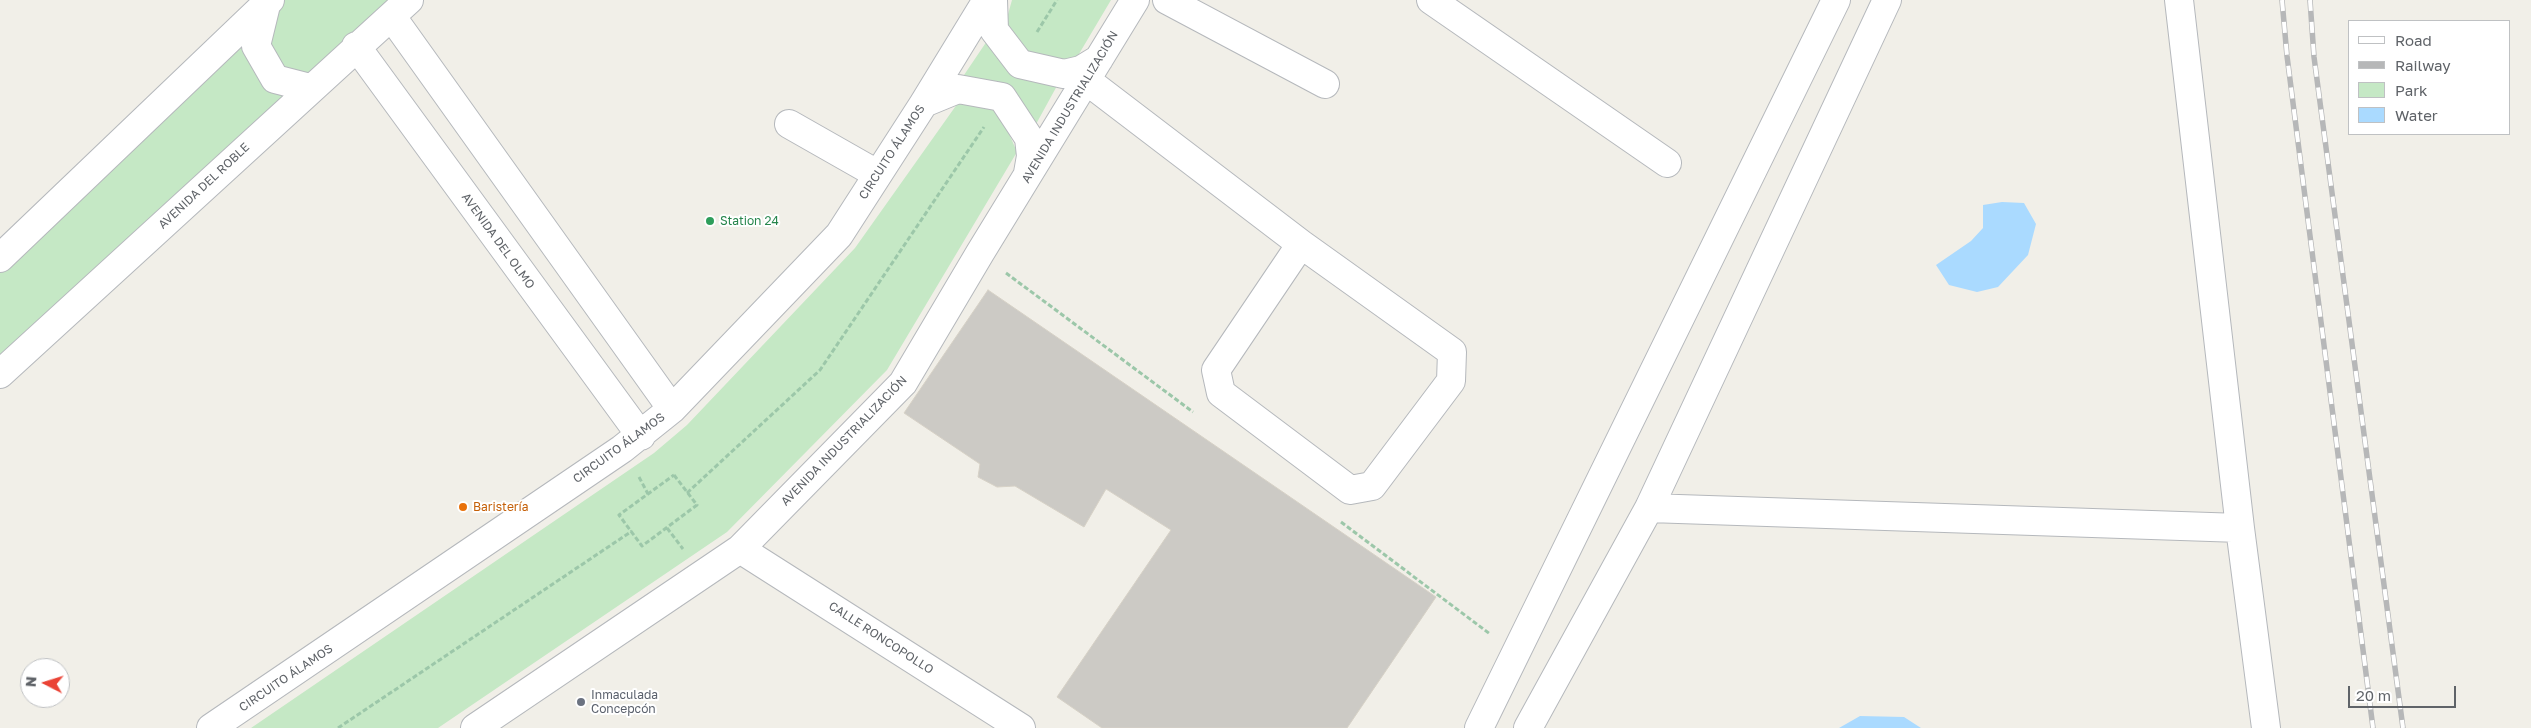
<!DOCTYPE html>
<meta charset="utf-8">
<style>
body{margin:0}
#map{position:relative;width:2531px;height:728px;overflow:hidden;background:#f1efe8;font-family:"Golos Text",sans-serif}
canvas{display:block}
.legend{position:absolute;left:2348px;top:20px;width:162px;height:115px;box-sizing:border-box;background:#fff;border:1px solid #bfc1c3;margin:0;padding:6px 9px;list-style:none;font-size:15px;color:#5f6368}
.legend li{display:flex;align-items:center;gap:10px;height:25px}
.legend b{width:25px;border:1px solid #bfc1c3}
.north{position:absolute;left:20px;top:658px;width:50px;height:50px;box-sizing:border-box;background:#fff;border:1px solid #bfc1c3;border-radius:50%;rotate:275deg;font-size:14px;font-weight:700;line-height:20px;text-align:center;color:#5f6368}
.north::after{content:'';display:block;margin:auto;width:18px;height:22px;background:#ea4335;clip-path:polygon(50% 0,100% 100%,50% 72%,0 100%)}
.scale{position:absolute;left:2348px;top:686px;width:108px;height:22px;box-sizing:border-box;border:2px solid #5f6368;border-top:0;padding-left:6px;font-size:15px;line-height:18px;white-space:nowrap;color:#5f6368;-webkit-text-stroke:4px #fff;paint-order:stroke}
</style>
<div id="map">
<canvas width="2531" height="728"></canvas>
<ul class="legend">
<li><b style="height:6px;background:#fff"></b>Road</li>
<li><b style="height:6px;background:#b6b7b8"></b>Railway</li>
<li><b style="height:14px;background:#c5e8c5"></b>Park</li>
<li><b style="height:14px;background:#aadaff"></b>Water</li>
</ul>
<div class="north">N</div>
<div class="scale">20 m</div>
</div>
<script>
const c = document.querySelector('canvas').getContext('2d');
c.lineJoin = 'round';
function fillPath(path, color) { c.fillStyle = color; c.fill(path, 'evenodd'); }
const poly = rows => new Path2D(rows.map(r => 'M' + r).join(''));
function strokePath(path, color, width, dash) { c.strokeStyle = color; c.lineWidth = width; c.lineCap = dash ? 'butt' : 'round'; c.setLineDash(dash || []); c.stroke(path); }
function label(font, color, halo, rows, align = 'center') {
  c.font = font + ' "Golos Text",sans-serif'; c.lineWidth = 4; c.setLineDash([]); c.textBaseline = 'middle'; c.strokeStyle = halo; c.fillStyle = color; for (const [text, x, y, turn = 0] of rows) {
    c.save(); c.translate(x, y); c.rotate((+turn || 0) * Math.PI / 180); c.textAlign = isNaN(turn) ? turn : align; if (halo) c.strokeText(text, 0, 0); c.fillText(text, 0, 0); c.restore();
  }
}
fillPath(poly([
 [270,0,409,0,0,374,0,258],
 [1012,0,1111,0,1076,59,1064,62,1026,54,1005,25],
 [989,38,1058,84,1035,126,962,78],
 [960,100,997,106,1017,152,887,370,727,532,438,728,251,728,654,453,687,425,855,248]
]), '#c5e8c5');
fillPath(poly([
 [2002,202,2024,203,2036,224,2028,255,1998,287,1977,292,1949,285,1936,265,1971,241,1983,228,1983,205],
 [1860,716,1904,717,1921,728,1839,728]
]), '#aadaff');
const building = poly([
 [988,290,1436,597,1347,728,1102,728,1057,697,1171,530,1106,489,1084,527,1015,486,997,487,978,477,980,464,904,413,988,290]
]);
fillPath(building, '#cccac5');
strokePath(building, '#d6d1c6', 1);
const minor = poly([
 [993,0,994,30,1020,64,1064,74,1081,70,1099,59],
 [1167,0,1325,84],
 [1431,0,1667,163],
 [2179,0,2240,528,2266,728],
 [266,5,256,46,275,79,310,88],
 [392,17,672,409],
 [356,46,641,436],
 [1086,80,1301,244,1452,352,1451,381,1372,486,1350,490,1221,393,1216,370,1301,244],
 [924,103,958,89,1002,97,1029,138,1031,156,1028,173],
 [789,124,877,174],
 [0,258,270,0],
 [0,374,409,0],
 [1649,508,2240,528],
 [740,549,1021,728],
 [211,728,622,449,672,409,839,235,924,103,987,0],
 [475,728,740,549,903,383,980,253,1135,0],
 [1479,728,1836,0],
 [1528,728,1649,508,1887,0]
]);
strokePath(minor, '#b5b8bc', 30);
strokePath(poly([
 [1037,32,1057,0],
 [1006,273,1193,412],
 [674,475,697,505,642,546,619,515,674,475],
 [639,477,648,494],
 [687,493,820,370,984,127],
 [1341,522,1490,634],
 [667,528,683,549],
 [338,728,632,531]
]), '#9cc7a9', 3, [5, 2.5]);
strokePath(minor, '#fff', 28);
const rail = poly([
 [2282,0,2287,56,2373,728],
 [2310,0,2314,57,2403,728]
]);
strokePath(rail, '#b6b7b8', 5.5);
strokePath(rail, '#fff', 4, [11]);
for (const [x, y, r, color] of [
 [710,221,5,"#2e9e5b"],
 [463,507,5,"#e8710a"],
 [581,702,5,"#6b7280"]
]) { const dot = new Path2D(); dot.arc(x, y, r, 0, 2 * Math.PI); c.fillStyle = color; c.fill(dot); strokePath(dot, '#fff', 2); }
label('12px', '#5f6368', '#fff', [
 ["AVENIDA INDUSTRIALIZACIÓN",1070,107,-59],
 ["CIRCUITO ÁLAMOS",892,152,-57],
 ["AVENIDA DEL ROBLE",204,186,-43],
 ["AVENIDA DEL OLMO",498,241,54],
 ["AVENIDA INDUSTRIALIZACIÓN",844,441,-46],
 ["CIRCUITO ÁLAMOS",619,448,-36],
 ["CALLE RONCOPOLLO",881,638,33],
 ["CIRCUITO ÁLAMOS",286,678,-34]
]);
label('12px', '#27864d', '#fff', [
 ["Station 24",720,221]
], 'left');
label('12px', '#c56008', '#fff', [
 ["Baristería",473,507]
], 'left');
label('12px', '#5b616d', '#fff', [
 ["Inmaculada",591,695],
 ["Concepcón",591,709]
], 'left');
</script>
